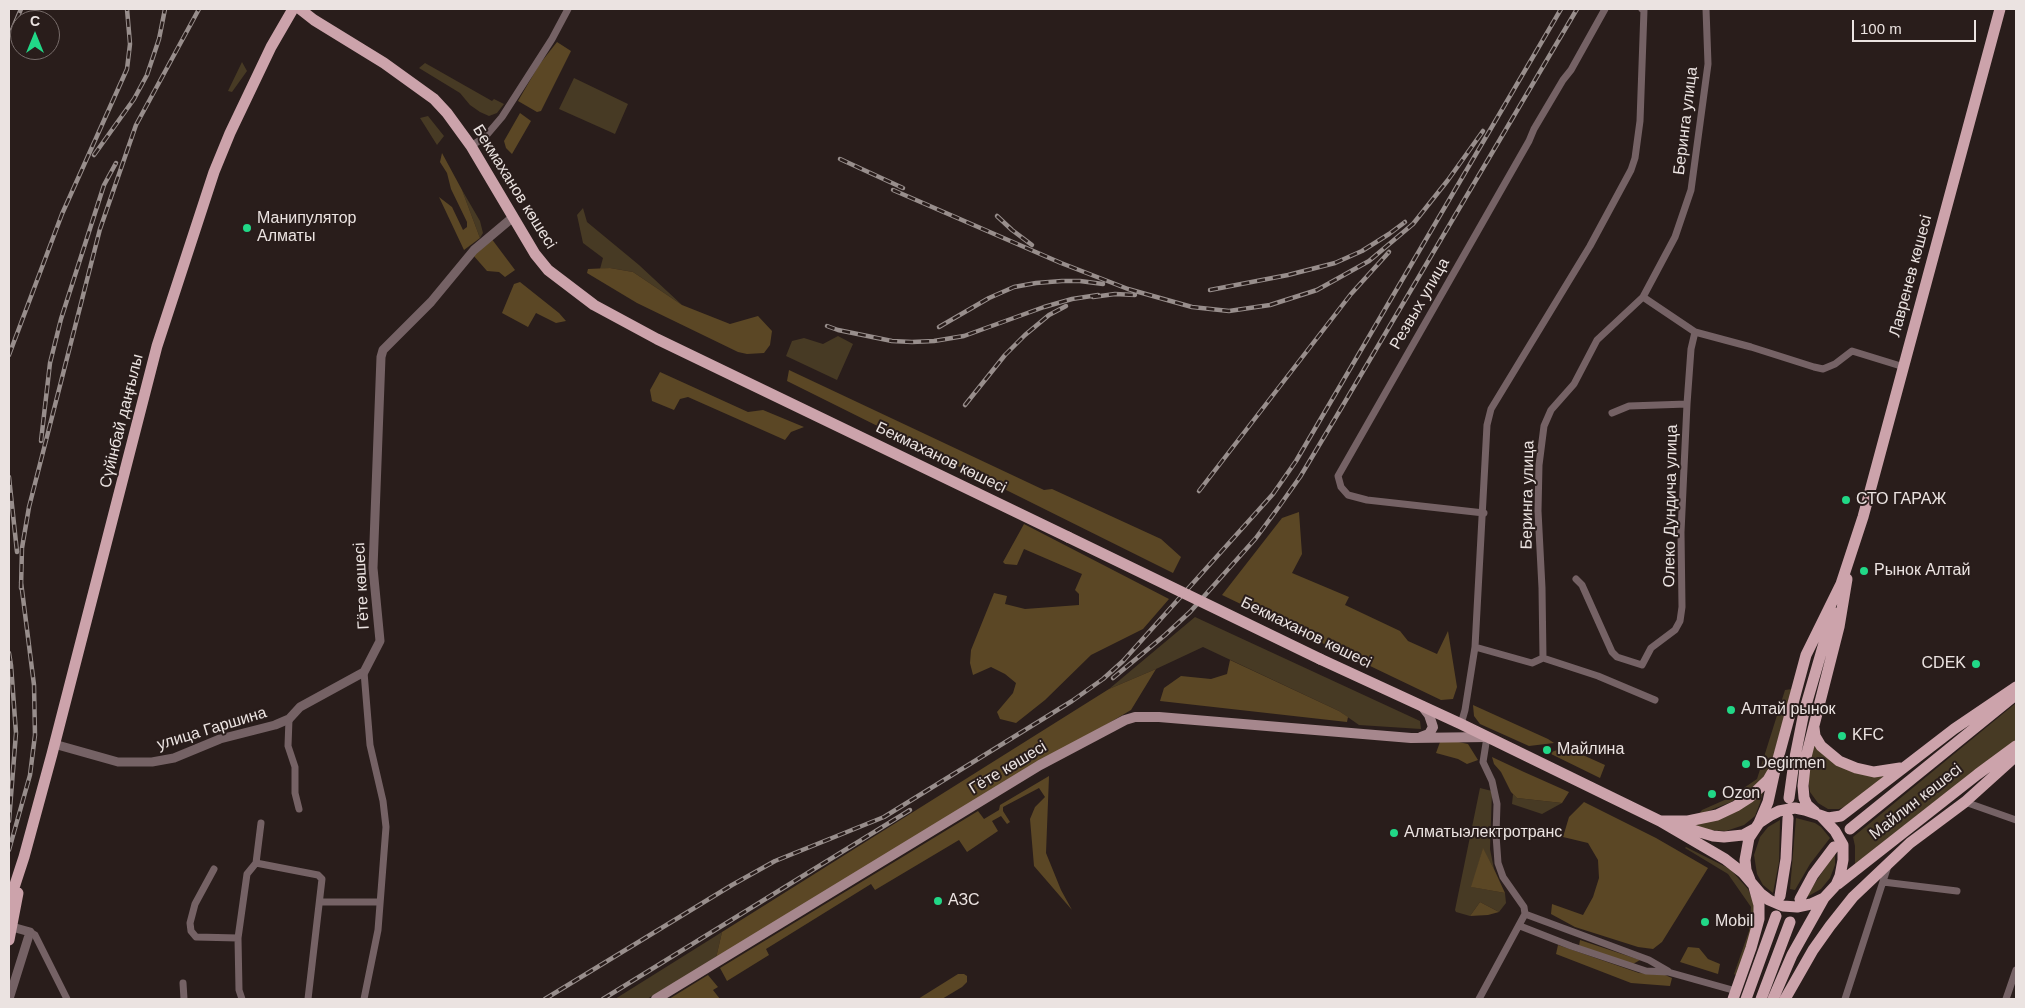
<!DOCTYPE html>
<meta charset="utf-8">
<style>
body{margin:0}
#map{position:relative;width:2025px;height:1008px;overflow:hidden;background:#291d1b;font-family:Arial,sans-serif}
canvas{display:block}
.frame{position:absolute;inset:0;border:10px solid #ebe3e1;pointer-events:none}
.north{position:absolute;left:10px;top:10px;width:50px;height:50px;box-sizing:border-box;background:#291d1b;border:1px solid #776c6a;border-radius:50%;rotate:0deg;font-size:14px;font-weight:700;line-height:20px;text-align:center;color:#ebe3e1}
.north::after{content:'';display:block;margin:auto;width:18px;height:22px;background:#21d887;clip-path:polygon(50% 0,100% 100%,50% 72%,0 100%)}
.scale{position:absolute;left:1852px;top:20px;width:124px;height:22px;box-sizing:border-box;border:2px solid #ebe3e1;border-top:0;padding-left:6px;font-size:15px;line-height:18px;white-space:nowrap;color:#ebe3e1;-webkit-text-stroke:4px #291d1b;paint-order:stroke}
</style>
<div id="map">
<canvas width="2025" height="1008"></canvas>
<div class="frame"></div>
<div class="north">С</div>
<div class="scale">100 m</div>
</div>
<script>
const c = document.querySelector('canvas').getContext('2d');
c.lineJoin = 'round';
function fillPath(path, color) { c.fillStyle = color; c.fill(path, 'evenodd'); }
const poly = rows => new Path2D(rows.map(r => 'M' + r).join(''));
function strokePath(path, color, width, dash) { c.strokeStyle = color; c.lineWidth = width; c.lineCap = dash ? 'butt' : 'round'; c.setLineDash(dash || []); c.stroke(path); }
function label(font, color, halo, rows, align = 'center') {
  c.font = font + ' Arial,sans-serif'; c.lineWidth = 4; c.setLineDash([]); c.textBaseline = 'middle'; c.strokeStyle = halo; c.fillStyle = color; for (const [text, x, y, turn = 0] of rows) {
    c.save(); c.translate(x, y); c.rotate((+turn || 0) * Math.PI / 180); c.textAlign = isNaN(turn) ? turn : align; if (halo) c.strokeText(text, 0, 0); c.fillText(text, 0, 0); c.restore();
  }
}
fillPath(poly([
 [242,62,247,71,232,92,228,91],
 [425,63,492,101,494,99,504,104,497,113,489,116,480,112,470,105,460,93,419,68],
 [574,78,628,104,615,134,559,109],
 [428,116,444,136,437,145,420,118],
 [462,190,480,221,483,233,480,238],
 [583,208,587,222,639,265,682,305,633,272,610,268,600,269,603,258,583,243,577,215],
 [838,336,853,344,837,380,786,356,792,341,804,338,823,344],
 [1195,617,1420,721,1421,729,1359,725,1339,711,1203,647,1156,669,1109,689],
 [1792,689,1770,768,1764,779,1731,802,1698,815,1702,810,1729,798,1757,779,1785,690],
 [2016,703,2016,741,1855,864,1855,846,1853,837],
 [1813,743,1819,751,1887,776,1849,805,1839,809,1828,809,1818,803,1810,792,1808,779],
 [1480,788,1492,791,1490,849,1494,869,1483,849,1472,887,1505,893,1506,903,1499,912,1480,902,1470,916,1456,912,1455,910],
 [1763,792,1760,803,1755,816,1744,825,1726,831,1709,830,1689,825],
 [1513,794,1517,798,1562,803,1542,814,1512,804],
 [1796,818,1815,823,1821,827,1830,838,1810,864,1795,890,1790,889],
 [1780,820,1779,862,1773,893,1763,885,1757,874,1754,855,1760,837,1768,827],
 [1686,847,1730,869,1748,889,1755,906,1753,931,1737,976,1734,974,1749,931,1751,907,1728,874,1685,848],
 [1835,853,1835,865,1830,878,1821,889,1805,898],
 [722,932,716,958,647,999,615,999]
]), '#473a24');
fillPath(poly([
 [557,42,571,51,541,111,537,112,518,101,539,65],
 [520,113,531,121,512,154,506,148,504,141],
 [442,153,462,190,480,238,464,250,439,197,452,207,463,230,467,227,467,222,451,189,447,173,440,162],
 [491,238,515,270,505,277,499,272,487,271,473,255],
 [610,268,633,272,682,305,730,324,758,316,772,331,770,345,764,353,747,354,738,352,637,303,587,273,588,269],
 [520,282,559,313,566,321,556,323,536,313,528,327,502,313,514,284],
 [789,370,1044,490,1052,489,1161,539,1181,557,1173,573,787,381],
 [660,372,748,412,763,410,804,427,791,432,785,440,688,397,680,399,674,410,652,401,650,390],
 [1299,512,1302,554,1292,573,1349,597,1345,605,1400,631,1408,641,1437,654,1448,631,1457,687,1453,699,1441,700,1222,595,1282,518],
 [1024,524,1169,599,1143,629,1091,655,1045,700,1016,723,1000,719,997,712,1013,693,1016,683,1005,674,991,667,973,675,970,663,971,650,994,593,1007,596,1005,604,1025,609,1079,605,1079,594,1075,590,1082,574,1024,549,1017,565,1005,564,1003,562],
 [1230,660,1339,711,1348,717,1347,722,1160,701,1164,688,1181,676,1211,679,1227,674],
 [1156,669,1131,710,951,816,716,958,722,932,1109,689],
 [1473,705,1548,739,1554,743,1529,746,1480,724,1474,716],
 [1454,741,1468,744,1478,760,1467,764,1458,759,1436,753,1440,742],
 [1565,747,1605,765,1600,778,1549,753],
 [1492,757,1524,772,1569,792,1562,803,1517,798,1511,792,1501,772,1494,764],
 [1049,776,1046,853,1061,890,1072,910,1034,866,1030,819,1035,807,1045,797,1039,788,1003,807,1003,811,1010,822,1007,824,1001,816,992,821,998,831,967,852,959,840,875,890,871,884,766,949,769,955,727,981,720,968,978,811,984,819,999,810,1000,805],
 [1584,802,1656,838,1708,868,1662,942,1653,949,1638,947,1575,927,1551,914,1552,904,1583,915,1593,897,1599,878,1598,860,1588,843,1563,837,1569,817],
 [1483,848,1494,869,1505,893,1471,887],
 [1480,902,1499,912,1488,915,1470,916],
 [1580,940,1640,960,1633,964,1579,946],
 [1558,945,1639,973,1665,975,1672,978,1670,986,1631,983,1556,954],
 [1688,947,1699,948,1708,959,1720,964,1718,974,1680,962],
 [958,974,964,974,967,976,967,982,962,987,942,999,918,999],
 [708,975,718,987,713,990,720,999,669,999]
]), '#5b4725');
strokePath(poly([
 [471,146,485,137,502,117,552,39,568,9],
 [1643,297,1695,332,1751,347,1814,367,1823,369,1835,364,1852,351,1904,367],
 [1612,413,1629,406,1687,404],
 [1484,513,1367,500,1348,495,1341,487,1338,476,1529,141,1534,129,1563,80,1571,70,1605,9],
 [1576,579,1582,585,1612,652,1617,657,1642,665,1651,648,1675,630,1680,621,1682,607,1681,532,1687,404,1691,349,1695,332],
 [1475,647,1532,663,1543,658],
 [1543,658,1542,588,1538,511,1539,465,1544,426,1551,410,1574,384,1597,340,1643,297,1675,237,1691,190,1708,64,1706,9],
 [1543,658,1598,676,1655,700],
 [289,719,288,746,295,767,295,793,299,809],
 [1461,724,1465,710,1475,647,1487,425,1491,409,1590,246,1631,170,1635,158,1640,121,1644,10,1642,9],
 [1965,802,2016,820],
 [256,863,318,875,322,879,308,999],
 [214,869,195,904,190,923,191,931,196,937,238,938],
 [1883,882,1957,891],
 [320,902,379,902],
 [1525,914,1649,960,1668,971],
 [1520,926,1571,946,1646,971,1668,972,1736,991],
 [30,932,35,935,67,999],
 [183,983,184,999],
 [242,999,239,990,238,938,247,874,256,863,261,823],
 [364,999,378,930,386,827,383,801,370,745,364,672],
 [1479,999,1525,914,1524,907,1503,877,1498,863,1496,835,1497,804,1492,781,1483,762,1487,737],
 [1845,999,1888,866],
 [2006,999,2016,970]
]), '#756265', 7);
strokePath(poly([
 [54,744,118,762,152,762,174,758,220,739,275,725,289,719,300,707,364,672,380,641,373,568,381,357,383,350,431,302,474,250,512,218],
 [9,999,30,932,12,927]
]), '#756265', 9);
strokePath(poly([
 [1421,737,1429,734,1433,727,1429,715,1422,706],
 [656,999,1040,765,1125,720,1135,717,1159,717,1411,738,1487,737]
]), '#a6878d', 10);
strokePath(poly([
 [300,9,314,20,384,63,434,99,447,113,471,146,535,254,548,270,594,305,657,339,1068,537],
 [1320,659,1461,724,1660,821,1725,859,1743,873,1761,894,1769,900,1783,906,1797,907,1811,904,1824,898,1836,885,1840,876,1843,860,1843,845,1835,831,1821,816],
 [1814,728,1815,736,1821,746,1839,761,1856,768,1874,772,1900,768],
 [1789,798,1794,762,1804,712,1833,612],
 [1815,812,1807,805,1804,798,1803,786,1806,757,1839,627,1847,579],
 [1662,821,1688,821,1717,815,1736,806,1750,797,1768,780,1772,773],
 [1759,823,1768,802,1775,770,1806,655,1841,584,1863,517,2000,9],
 [1676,825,1713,836,1724,837,1743,835,1754,829],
 [1850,829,2013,697],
 [1750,880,1746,870,1745,860,1749,838,1759,823,1771,815,1779,811,1795,808,1805,810,1828,818,1841,816,1954,729,2016,687],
 [1838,884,1978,774,2016,746],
 [1780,896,1786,859,1788,818],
 [1800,899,1813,875,1834,847],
 [9,903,24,857,52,754,157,346,214,172,230,133,271,47,293,9],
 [9,940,18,893],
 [1733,999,1751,948,1759,919,1759,905,1754,887],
 [1746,999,1776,916],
 [1761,999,1790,922],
 [1773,999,1792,955,1824,898],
 [1785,999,1813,950,1830,926,1853,897,1910,843,1965,802,2016,756]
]), '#cca3ab', 11);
const rail = poly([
 [10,35,21,9],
 [94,155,134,99,147,75,159,39,165,9],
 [840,159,903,188],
 [893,190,1061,263,1128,289,1192,307,1229,311,1270,305,1317,290,1369,261,1413,224,1448,180,1483,131],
 [997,216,1012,230,1032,245],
 [1210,290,1288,275,1335,263,1362,251,1389,234,1405,222],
 [1093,297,1115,294,1135,295],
 [827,326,838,330,892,341,912,342,934,341,964,336,1044,307,1072,299,1098,295],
 [939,327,989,298,1014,287,1036,283,1062,281,1080,281,1103,284],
 [9,355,62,214,127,69,130,44,127,9],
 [965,405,1005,355,1025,335,1049,315,1066,306],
 [41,441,50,363,61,319,104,185,116,163],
 [9,477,17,552],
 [1199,491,1351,294,1389,252],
 [21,588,22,548,29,507,100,229,136,125,199,9],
 [9,653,11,665,16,733,9,821],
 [1113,678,1165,635,1190,612,1256,538,1278,508,1300,477,1336,417,1577,9],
 [9,850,30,775,35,735,34,685,21,582],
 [545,999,732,885,775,861,884,817,1072,701,1103,679,1123,661,1273,494,1296,461,1561,9],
 [603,999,910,810]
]);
strokePath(rail, '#988e8c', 4.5);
strokePath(rail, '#291d1b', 2.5, [8]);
strokePath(poly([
 [1068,537,1320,659]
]), '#cca3ab', 11);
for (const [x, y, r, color] of [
 [247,228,5,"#21d887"],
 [1846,500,5,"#21d887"],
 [1864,571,5,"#21d887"],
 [1976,664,5,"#21d887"],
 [1731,710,5,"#21d887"],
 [1842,736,5,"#21d887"],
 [1547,750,5,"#21d887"],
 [1746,764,5,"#21d887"],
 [1712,794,5,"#21d887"],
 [1394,833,5,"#21d887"],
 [938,901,5,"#21d887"],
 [1705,922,5,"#21d887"]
]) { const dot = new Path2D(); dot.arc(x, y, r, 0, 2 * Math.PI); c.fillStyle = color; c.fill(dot); strokePath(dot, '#291d1b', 2); }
label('16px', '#ebe3e1', '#291d1b', [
 ["Беринга улица",1686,121,-83],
 ["Бекмаханов көшесі",514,187,58],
 ["Лавренев көшесі",1911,276,-75],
 ["Резвых улица",1420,304,-60],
 ["Сүйінбай даңғылы",122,421,-76],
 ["Бекмаханов көшесі",941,458,26],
 ["Беринга улица",1528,495,-89],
 ["Олеко Дундича улица",1671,506,-89],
 ["Гёте көшесі",362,586,-93],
 ["Бекмаханов көшесі",1306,633,26],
 ["улица Гаршина",212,729,-17],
 ["Гёте көшесі",1008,768,-31],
 ["Майлин көшесі",1916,802,-38]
]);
label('16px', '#ebe3e1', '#291d1b', [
 ["Манипулятор",257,219],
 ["Алматы",257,237],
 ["СТО ГАРАЖ",1856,500],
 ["Рынoк Алтай",1874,571],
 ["CDEK",1966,664,"right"],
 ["Алтай рынок",1741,710],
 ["KFC",1852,736],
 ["Майлина",1557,750],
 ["Degirmen",1756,764],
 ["Ozon",1722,794],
 ["Алматыэлектротранс",1404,833],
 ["АЗС",948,901],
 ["Mobil",1715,922]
], 'left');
</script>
